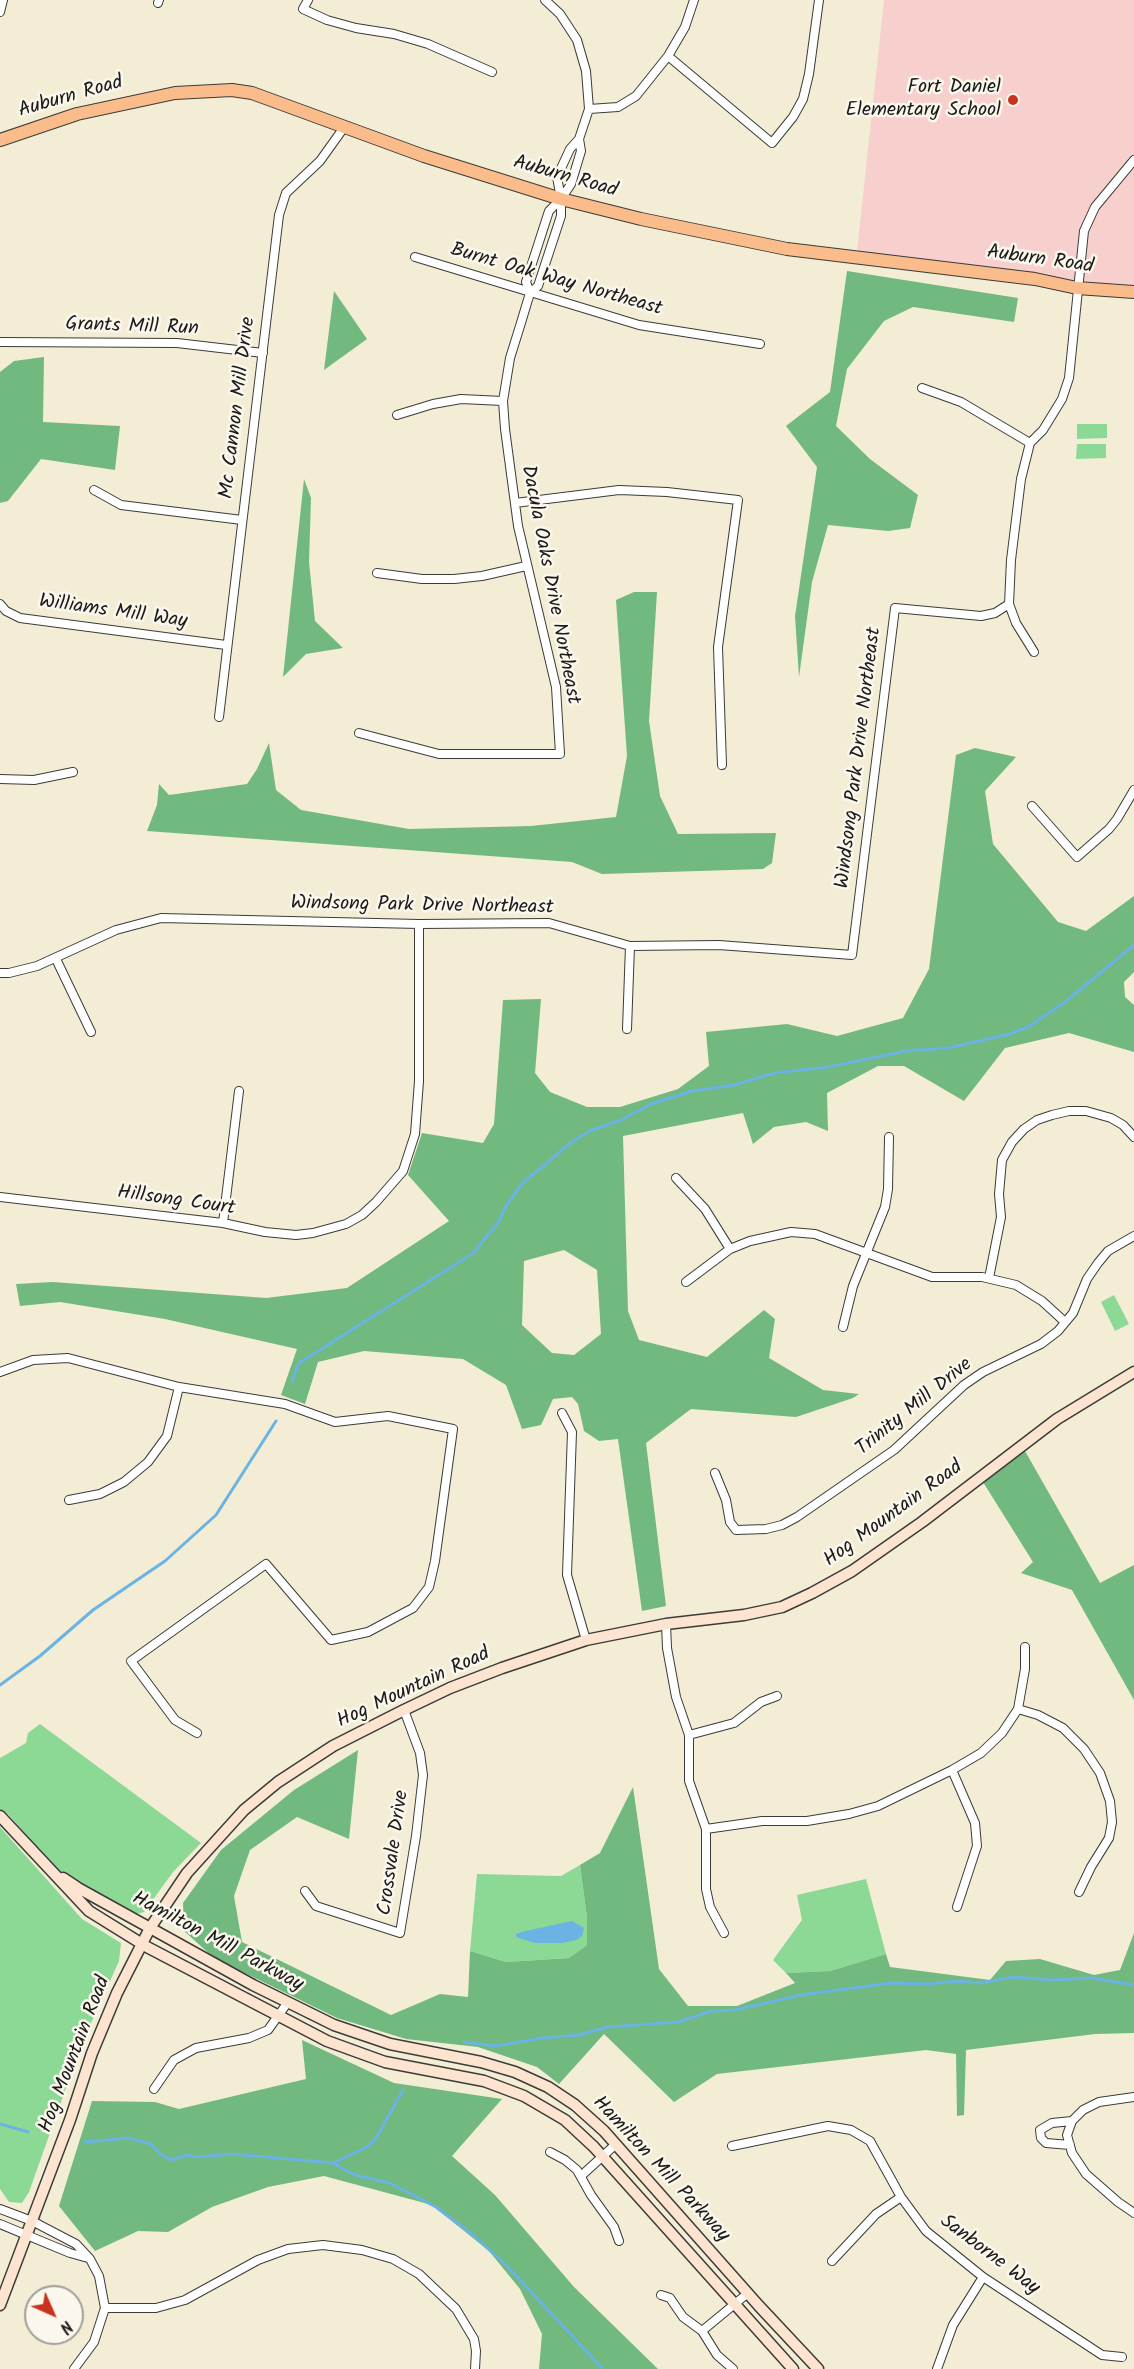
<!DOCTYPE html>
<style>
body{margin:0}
#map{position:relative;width:1134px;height:2369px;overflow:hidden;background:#f3edd6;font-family:Kalam,sans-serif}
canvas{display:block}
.north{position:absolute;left:24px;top:2285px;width:60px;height:60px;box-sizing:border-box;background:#fbf7ec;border:2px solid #a29f99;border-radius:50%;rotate:135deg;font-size:16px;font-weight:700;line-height:24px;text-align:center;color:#1c1c1c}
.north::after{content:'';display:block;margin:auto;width:21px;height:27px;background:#c8321e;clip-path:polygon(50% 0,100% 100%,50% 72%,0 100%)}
</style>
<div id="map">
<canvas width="1134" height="2369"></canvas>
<div class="north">N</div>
</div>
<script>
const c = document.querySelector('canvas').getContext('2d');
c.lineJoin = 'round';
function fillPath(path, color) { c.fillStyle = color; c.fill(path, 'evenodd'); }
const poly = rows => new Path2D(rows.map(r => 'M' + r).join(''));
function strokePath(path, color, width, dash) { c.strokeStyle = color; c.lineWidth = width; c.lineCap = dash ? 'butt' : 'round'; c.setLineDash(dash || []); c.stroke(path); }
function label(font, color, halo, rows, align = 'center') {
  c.font = font + ' Kalam,sans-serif'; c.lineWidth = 5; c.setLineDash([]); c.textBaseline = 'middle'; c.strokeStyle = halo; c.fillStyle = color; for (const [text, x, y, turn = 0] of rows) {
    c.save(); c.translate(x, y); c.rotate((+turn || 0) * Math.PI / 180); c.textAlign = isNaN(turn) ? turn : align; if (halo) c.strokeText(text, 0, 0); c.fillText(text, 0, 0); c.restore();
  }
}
fillPath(poly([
 [884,0,1134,0,1134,293,856,261]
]), '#f7d0cd');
fillPath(poly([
 [1077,424,1107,424,1107,438,1077,439],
 [1077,444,1106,444,1106,458,1076,459],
 [1114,1295,1129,1324,1115,1331,1101,1302],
 [40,1724,201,1843,173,1872,144,1912,133,1915,72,1883,59,1872,8,1814,0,1810,0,1758,26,1743,28,1733],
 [0,1827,82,1919,121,1943,119,1961,82,2043,29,2192,22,2203,9,2202,0,2189],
 [580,1865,587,1918,587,1945,569,1958,506,1962,470,1951,477,1874,561,1876],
 [866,1879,886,1954,830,1971,786,1973,773,1960,802,1920,797,1895]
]), '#8cd996');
fillPath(poly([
 [847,271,1018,298,1014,322,913,307,884,321,847,369,836,426,870,459,918,495,910,528,888,531,828,525,812,582,799,677,795,616,817,467,786,426,830,392],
 [334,291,367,339,324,370],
 [44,357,43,422,120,426,115,470,41,459,8,501,0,503,0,372,14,361],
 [304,479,311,498,309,562,315,621,343,648,306,654,283,677],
 [634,592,657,592,649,721,660,796,678,834,776,833,772,863,763,869,602,874,572,862,147,831,157,805,159,784,169,795,247,784,257,769,269,743,276,790,301,810,409,829,531,826,616,817,627,756,616,600],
 [975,748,1016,757,985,791,993,844,1058,922,1086,931,1134,896,1134,972,1124,982,1125,997,1134,1005,1134,1052,1069,1033,1005,1048,964,1101,904,1066,878,1066,827,1093,828,1131,806,1122,774,1127,753,1144,743,1113,623,1136,628,1311,639,1340,707,1357,764,1310,775,1319,769,1358,823,1390,859,1394,853,1398,796,1417,691,1409,646,1443,666,1606,642,1611,618,1439,599,1441,584,1431,578,1404,572,1397,553,1399,541,1425,522,1429,506,1385,463,1359,364,1351,318,1362,305,1404,281,1395,297,1349,165,1319,60,1302,20,1306,16,1284,53,1282,266,1298,347,1288,449,1221,408,1175,422,1133,483,1143,494,1124,503,1000,541,999,535,1073,550,1092,587,1107,620,1107,678,1089,709,1066,706,1032,787,1024,837,1036,903,1018,929,969,956,755],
 [564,1250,597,1270,601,1334,574,1355,552,1353,522,1325,524,1261],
 [1025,1451,1100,1583,1134,1565,1134,1700,1072,1590,1021,1573,1033,1562,983,1482],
 [358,1750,349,1839,297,1817,250,1850,234,1896,242,1942,391,2015,440,1994,468,1997,470,1951,506,1962,569,1958,587,1945,587,1918,580,1865,600,1853,633,1787,659,1969,688,2006,737,2006,795,1983,786,1973,830,1971,886,1954,890,1967,990,1980,1006,1961,1040,1959,1094,1975,1120,1970,1134,1933,1134,2033,1095,2034,966,2050,964,2115,957,2116,956,2054,926,2050,717,2074,674,2102,604,2034,559,2084,537,2067,478,2047,406,2039,337,2018,214,1958,184,1931,183,1903,221,1850,294,1790],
 [302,2040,394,2083,502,2099,452,2156,495,2195,574,2287,658,2369,539,2369,542,2334,520,2289,489,2251,432,2205,324,2176,268,2187,212,2207,168,2232,138,2231,95,2251,59,2206,92,2101,155,2102,179,2109,306,2079]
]), '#71b97f');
fillPath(poly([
 [572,1921,584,1928,582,1936,576,1940,562,1943,535,1943,516,1937,516,1934,521,1932]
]), '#6ab3e2');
strokePath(poly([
 [292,1381,299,1363,472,1254,498,1223,507,1204,523,1183,570,1143,590,1131,621,1120,651,1104,692,1091,734,1085,774,1073,828,1067,906,1051,948,1048,1010,1034,1028,1027,1065,1002,1134,945],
 [0,1685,40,1656,93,1610,165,1561,216,1515,276,1421],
 [464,2042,495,2046,542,2038,579,2035,608,2027,678,2022,712,2011,735,2010,801,1995,891,1983,929,1984,957,1981,979,1983,1015,1977,1051,1980,1092,1978,1134,1985],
 [0,2124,28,2132],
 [85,2142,128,2138,151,2144,160,2154,171,2160,187,2155,196,2157,233,2154,333,2163,355,2175,390,2183,436,2207,474,2236,507,2266,603,2369],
 [333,2163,367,2147,375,2140,403,2090]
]), '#6ab3e2', 3);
const street = poly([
 [308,0,303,9,327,20,356,28,394,34,428,44,492,72],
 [158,3,159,0],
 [0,12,3,0],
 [668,56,772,143,793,117,803,99,809,74,819,0],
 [589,109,618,107,636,96,668,56,685,27,694,0],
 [415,257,639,325,760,344],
 [530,293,526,282,549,211,561,199,571,184,581,151,579,139,589,109,586,71,577,40,560,14,545,0],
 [0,342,177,343,263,353],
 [922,388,961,402,1030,443],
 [397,415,433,404,461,399,503,401],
 [94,490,121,505,242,520],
 [515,503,619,490,667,492,738,500,718,647,722,765],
 [377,573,422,579,454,579,482,576,526,566],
 [0,604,6,611,20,618,226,645],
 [1034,652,1016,623,1009,604,1011,560,1021,479,1030,443,1043,430,1062,399,1069,378,1084,231,1095,207,1134,160],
 [219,717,279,215,286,193,320,161,345,126],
 [359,733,439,754,560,754,556,687,518,526,505,429,503,401,510,358,520,326,530,293,538,286,561,216,561,199,557,177,570,149,579,139],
 [0,779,34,780,73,772],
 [1032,806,1077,857,1109,829,1117,819,1134,790],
 [56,959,91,1032],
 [0,973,9,973,37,966,116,930,161,918,419,924,549,923,630,946,719,945,852,955,895,608,981,616,995,613,1009,604],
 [627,1029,630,946],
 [676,1178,705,1209,730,1249],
 [0,1197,223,1223,265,1232,296,1235,313,1233,346,1224,362,1215,376,1202,403,1171,415,1134,419,1081,419,924],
 [223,1223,239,1091],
 [989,1278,1001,1217,999,1194,1002,1160,1012,1142,1024,1129,1037,1120,1052,1115,1069,1111,1086,1111,1111,1118,1123,1125,1134,1137],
 [686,1282,730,1249,750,1241,791,1232,815,1234,932,1277,982,1277,1016,1285,1042,1301,1065,1322],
 [843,1327,853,1286,885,1207,888,1189,889,1137],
 [0,1372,33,1360,68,1358,179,1387,285,1404,335,1422,388,1416,453,1429,435,1561,429,1587,413,1608,368,1632,331,1640,266,1564,131,1661,175,1720,197,1733],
 [562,1413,572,1432,567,1575,586,1640],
 [715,1473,726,1500,730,1522,736,1530,766,1529,782,1525,797,1517,894,1450,964,1385,983,1372,1041,1344,1058,1331,1073,1313,1087,1279,1098,1263,1108,1251,1134,1236],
 [69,1500,100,1494,124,1482,148,1462,167,1436,179,1387],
 [666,1624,667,1648,676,1697,689,1735,689,1781,706,1829,706,1889,710,1907,724,1933],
 [1018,1709,1038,1715,1063,1728,1084,1749,1100,1773,1110,1801,1112,1822,1109,1838,1091,1867,1079,1892],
 [689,1735,734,1723,761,1702,777,1696],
 [952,1770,981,1753,1002,1733,1018,1709,1025,1669,1025,1647],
 [706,1829,762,1821,807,1821,849,1814,878,1806,952,1770,975,1823,977,1846,957,1907],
 [305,1891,316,1906,400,1933,416,1836,423,1775,420,1753,404,1710],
 [154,2089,174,2060,196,2048,249,2038,268,2030,288,2002],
 [1134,2097,1099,2102,1083,2110,1072,2121,1067,2135,1072,2153,1086,2174,1118,2202,1134,2213],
 [1070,2145,1046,2143,1041,2138,1040,2130,1052,2123,1072,2121],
 [732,2146,828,2126,851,2130,870,2141,901,2197,926,2231,983,2277,1102,2355,1122,2357],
 [550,2152,565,2160,577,2170,591,2195,614,2227,619,2241],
 [581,2176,616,2144],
 [0,2209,32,2221,76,2244,90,2259,99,2276,105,2308,94,2342,74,2369],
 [0,2224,70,2253,88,2258],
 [832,2261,876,2214,901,2197],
 [661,2295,670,2298,683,2317,702,2331,717,2355,733,2369],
 [105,2308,156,2308,185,2300,258,2260,288,2249,323,2245,362,2250,393,2259,419,2274,456,2309,474,2339,476,2351,475,2369],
 [702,2331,748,2293],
 [937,2369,953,2325,983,2277]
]);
const secondary = poly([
 [0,1816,89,1911,147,1947,327,2041,385,2062,484,2081,524,2096,565,2120,594,2147,793,2369],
 [63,1878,78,1888,253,1985,334,2025,390,2044,481,2062,515,2072,548,2087,575,2105,604,2131,759,2306,818,2369],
 [0,2305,70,2120,92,2053,117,1993,150,1928,187,1873,244,1810,278,1782,333,1746,404,1710,450,1688,502,1668,586,1640,666,1624,744,1615,782,1607,812,1593,852,1571,922,1522,1057,1419,1134,1372]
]);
const primary = poly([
 [0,140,77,114,175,93,232,90,252,93,424,156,561,199,641,219,787,249,1035,279,1077,288,1134,292]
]);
strokePath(street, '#3c3b38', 10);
strokePath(secondary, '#3c3b38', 13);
strokePath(primary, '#3c3b38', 14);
strokePath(street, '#fff', 8);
strokePath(secondary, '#fde4d0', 10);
strokePath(primary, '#f9bc8a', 12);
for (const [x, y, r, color] of [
 [1013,100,6,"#c8321e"]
]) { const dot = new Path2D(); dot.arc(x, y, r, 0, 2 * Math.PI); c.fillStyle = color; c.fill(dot); strokePath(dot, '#fbf7ec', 2); }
label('20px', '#1c1c1c', '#fbf7ec', [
 ["Fort Daniel",1001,89],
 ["Elementary School",1001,112]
], 'right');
label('20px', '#1c1c1c', '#fbf7ec', [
 ["Auburn Road",71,98,-16],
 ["Auburn Road",565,178,16],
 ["Auburn Road",1040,261,8],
 ["Burnt Oak Way Northeast",556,281,16],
 ["Grants Mill Run",132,328,2],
 ["Mc Cannon Mill Drive",239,408,-83],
 ["Dacula Oaks Drive Northeast",549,585,79],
 ["Williams Mill Way",113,613,8],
 ["Windsong Park Drive Northeast",860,758,-83],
 ["Windsong Park Drive Northeast",422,907,1],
 ["Hillsong Court",176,1202,8],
 ["Trinity Mill Drive",915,1408,-39],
 ["Hog Mountain Road",894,1515,-36],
 ["Hog Mountain Road",414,1689,-25],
 ["Crossvale Drive",395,1853,-82],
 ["Hamilton Mill Parkway",217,1943,28],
 ["Hog Mountain Road",76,2055,-69],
 ["Hamilton Mill Parkway",660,2170,47],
 ["Sanborne Way",989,2256,37]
]);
</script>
